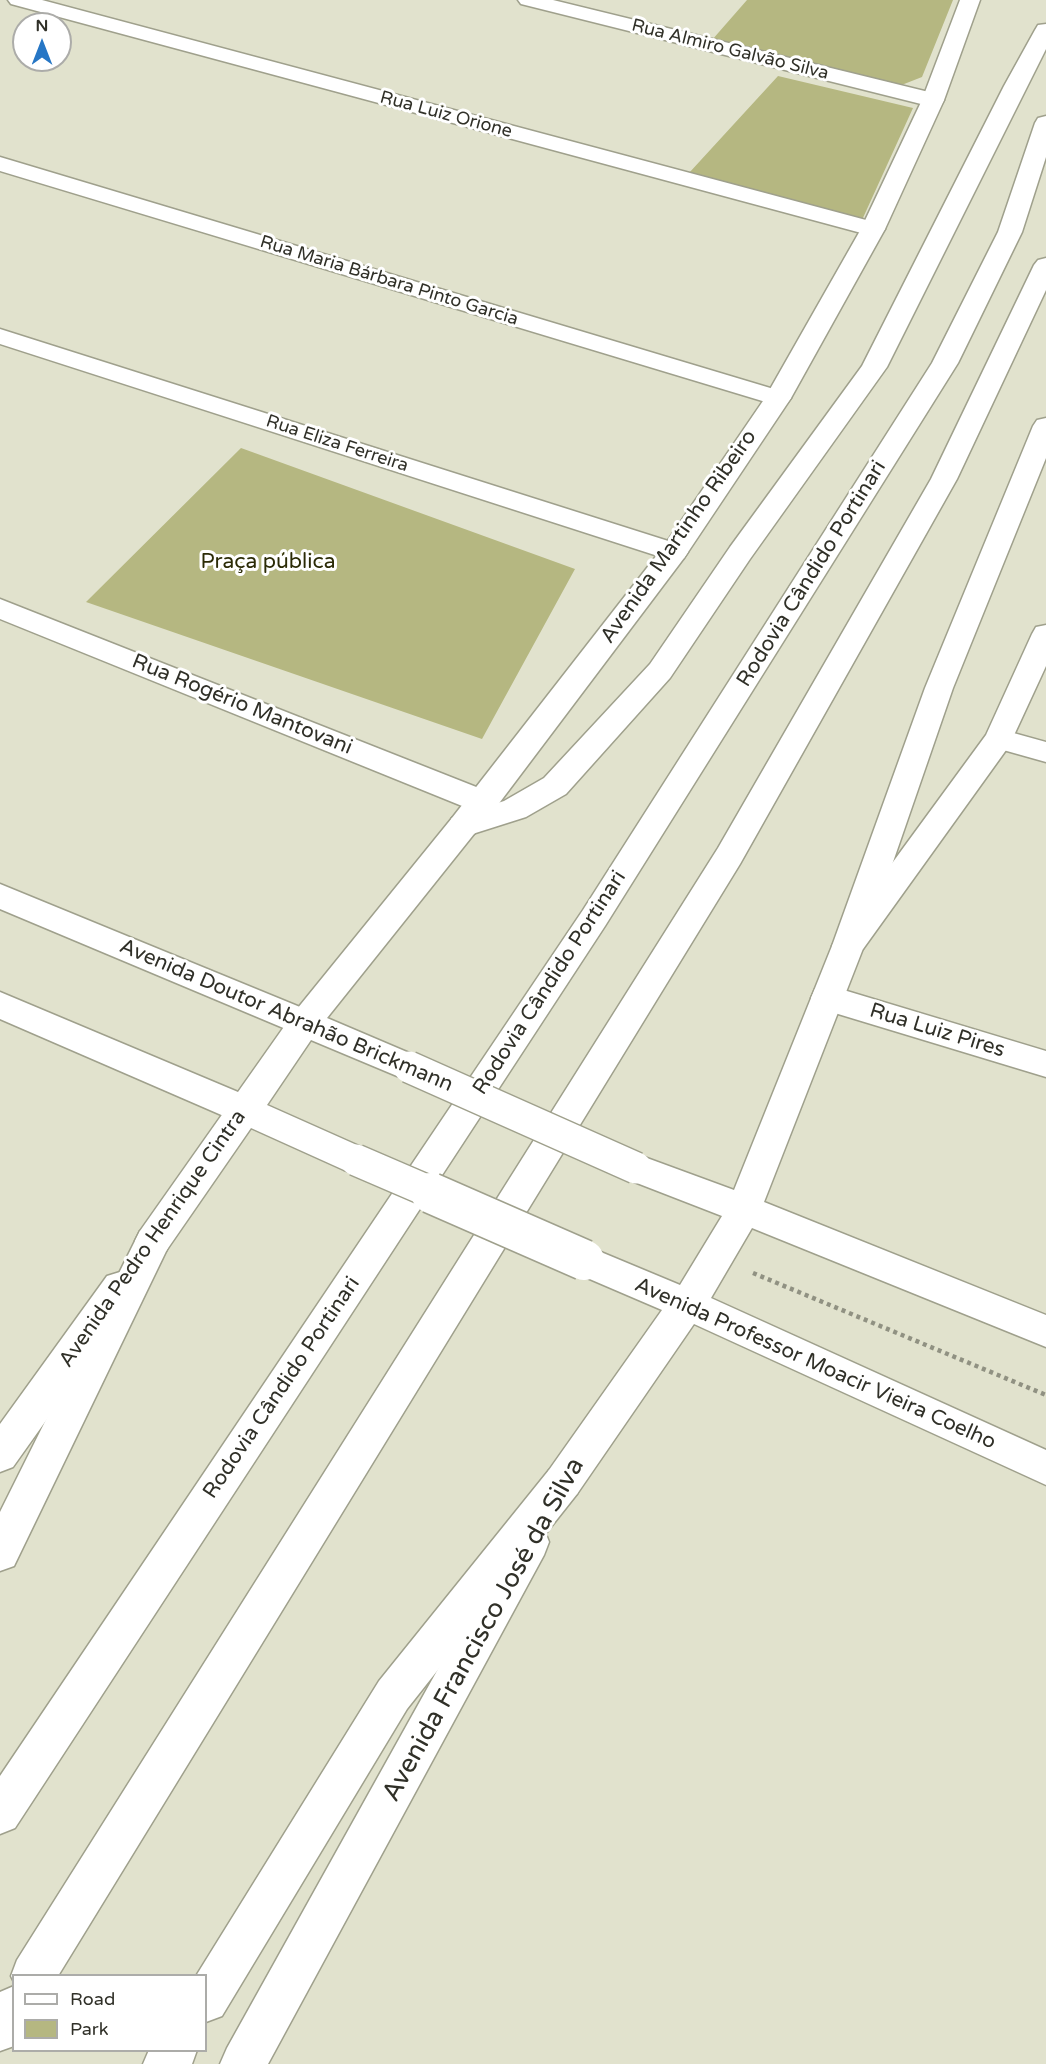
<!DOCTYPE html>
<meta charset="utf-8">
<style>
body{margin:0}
#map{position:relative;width:1046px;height:2064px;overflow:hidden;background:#e1e2cd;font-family:"Varela Round",sans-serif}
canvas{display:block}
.legend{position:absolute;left:12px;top:1974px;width:195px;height:78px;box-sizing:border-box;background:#fff;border:2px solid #acaca9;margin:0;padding:8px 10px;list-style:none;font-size:18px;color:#303028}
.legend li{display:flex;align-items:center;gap:12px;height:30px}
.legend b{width:30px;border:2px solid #acaca9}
.north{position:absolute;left:12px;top:12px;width:60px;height:60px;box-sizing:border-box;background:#fff;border:2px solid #acaca9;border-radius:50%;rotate:0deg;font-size:16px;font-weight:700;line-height:24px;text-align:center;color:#303028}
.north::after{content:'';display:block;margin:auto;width:21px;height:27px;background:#2676c5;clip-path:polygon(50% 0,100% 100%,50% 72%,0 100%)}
</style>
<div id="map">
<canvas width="1046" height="2064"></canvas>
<ul class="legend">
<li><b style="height:8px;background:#fff"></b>Road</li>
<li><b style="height:16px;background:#b5b781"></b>Park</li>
</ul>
<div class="north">N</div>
</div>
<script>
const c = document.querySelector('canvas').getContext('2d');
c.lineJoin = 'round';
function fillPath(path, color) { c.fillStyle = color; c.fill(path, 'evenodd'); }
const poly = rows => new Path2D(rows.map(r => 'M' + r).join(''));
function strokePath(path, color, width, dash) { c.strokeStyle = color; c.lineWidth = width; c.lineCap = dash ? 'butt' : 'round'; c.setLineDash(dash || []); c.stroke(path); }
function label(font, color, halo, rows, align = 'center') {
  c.font = font + ' "Varela Round",sans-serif'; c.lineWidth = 6; c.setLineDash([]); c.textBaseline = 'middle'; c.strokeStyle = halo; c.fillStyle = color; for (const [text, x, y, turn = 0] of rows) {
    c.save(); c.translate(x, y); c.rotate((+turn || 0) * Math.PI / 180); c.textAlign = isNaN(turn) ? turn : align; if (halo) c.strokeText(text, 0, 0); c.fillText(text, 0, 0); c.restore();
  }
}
fillPath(poly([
 [747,0,953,0,922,77,899,86,712,40],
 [778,76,913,108,862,220,689,173],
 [241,448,575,569,482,739,86,602]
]), '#b5b781');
const street = poly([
 [8,0,42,0,881,224,885,229,881,234,873,236,865,234,11,4,8,0],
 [518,0,553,0,941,95,944,100,941,105,933,107,521,4,518,0],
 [0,157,787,393,791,398,787,403,778,406,769,403,0,171,0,157],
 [0,329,684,546,688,552,684,558,674,561,664,558,0,344,0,329],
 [0,599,494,794,498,802,494,810,483,813,472,810,0,619,0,599],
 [999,729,1046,742,1046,762,989,746,984,739,989,732,999,729],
 [827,985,1046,1051,1046,1077,815,1007,811,998,815,989,827,985],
 [530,1524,544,1529,549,1542,544,1555,268,2064,220,2064,227,2048,516,1529,530,1524]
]);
const secondary = poly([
 [960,0,980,0,944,100,885,229,791,398,684,558,494,810,474,834,463,837,452,834,448,826,452,818,664,546,765,398,861,229,922,100,960,0],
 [1046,625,1046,666,1009,746,863,949,852,953,841,949,836,941,841,933,986,735,1032,634,1036,627,1046,625],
 [0,884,317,1014,321,1023,317,1032,305,1036,293,1032,0,909,0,884],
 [0,992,257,1100,262,1110,257,1120,245,1124,233,1120,0,1019,0,992],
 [120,1272,133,1276,138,1287,133,1298,13,1467,0,1472,0,1424,107,1276,120,1272]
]);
const primary = poly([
 [463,815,474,818,478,826,474,834,327,1018,421,1058,426,1067,421,1076,409,1080,397,1076,311,1040,267,1105,368,1150,373,1160,368,1170,356,1174,344,1170,251,1128,166,1251,153,1256,140,1251,135,1241,140,1231,293,1014,452,818,463,815],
 [848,934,859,937,864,946,764,1202,1046,1315,1046,1347,752,1228,711,1298,1046,1450,1046,1485,694,1324,577,1494,563,1499,549,1494,544,1482,549,1470,662,1310,571,1271,566,1260,571,1249,584,1245,680,1285,722,1216,624,1178,619,1168,624,1158,636,1154,734,1190,832,946,837,937,848,934]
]);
const highway = poly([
 [1046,24,1046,49,887,367,750,559,670,678,566,794,526,817,463,837,452,834,448,826,452,818,504,801,544,778,650,664,730,547,862,366,1004,86,1035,30,1038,25,1046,24],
 [1046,116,1046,157,1022,232,958,363,605,926,15,1828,0,1834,0,1776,583,910,932,363,998,232,1035,123,1038,118,1046,116],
 [1046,258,1046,290,957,479,740,864,58,1976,14,1976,14,1982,11,1976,17,1960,718,848,931,479,1034,265,1038,260,1046,258],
 [1046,418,1046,458,953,688,864,946,859,955,848,958,837,955,832,946,925,688,1033,426,1037,420,1046,418],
 [153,1226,166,1231,171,1241,14,1566,0,1571,0,1512,140,1231,153,1226],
 [563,1465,577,1470,582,1482,577,1494,407,1709,222,2016,206,2022,206,1976,196,1976,379,1681,549,1470,563,1465],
 [14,1986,14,2046,0,2051,0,1992,14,1986],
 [149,2050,197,2050,192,2064,143,2064,149,2050]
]);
strokePath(street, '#9fa08c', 3);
strokePath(secondary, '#9fa08c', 3);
strokePath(primary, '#9fa08c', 3);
strokePath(highway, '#9fa08c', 3);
strokePath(poly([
 [753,1273,1046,1395]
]), '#909182', 4.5, [4, 4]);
fillPath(street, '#fff');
fillPath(secondary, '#fff');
fillPath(primary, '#fff');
fillPath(highway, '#fff');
const primaryBridgeFar1 = poly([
 [409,1067,636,1168],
 [356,1160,435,1194]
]);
const primaryBridge = poly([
 [431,1193,584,1260]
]);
strokePath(primaryBridgeFar1, '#9fa08c', 34, []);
strokePath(primaryBridge, '#9fa08c', 43, []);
strokePath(primaryBridgeFar1, '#fff', 31);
strokePath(primaryBridge, '#fff', 40);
label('18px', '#303028', '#fff', [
 ["Rua Almiro Galvão Silva",730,50,14],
 ["Rua Luiz Orione",446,115,15],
 ["Rua Maria Bárbara Pinto Garcia",389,281,17],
 ["Rua Eliza Ferreira",337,444,18]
]);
label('21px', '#303028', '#fff', [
 ["Avenida Martinho Ribeiro",679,537,-55],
 ["Rodovia Cândido Portinari",812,574,-58],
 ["Rua Rogério Mantovani",242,705,22],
 ["Rodovia Cândido Portinari",550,983,-57],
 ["Avenida Doutor Abrahão Brickmann",286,1016,23],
 ["Rua Luiz Pires",937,1031,17],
 ["Avenida Pedro Henrique Cintra",153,1239,-55],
 ["Avenida Professor Moacir Vieira Coelho",815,1364,24],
 ["Rodovia Cândido Portinari",282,1388,-56]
]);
label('21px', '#2b2b06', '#fff', [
 ["Praça pública",268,562]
]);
label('26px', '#303028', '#fff', [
 ["Avenida Francisco José da Silva",484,1630,-61]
]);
</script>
